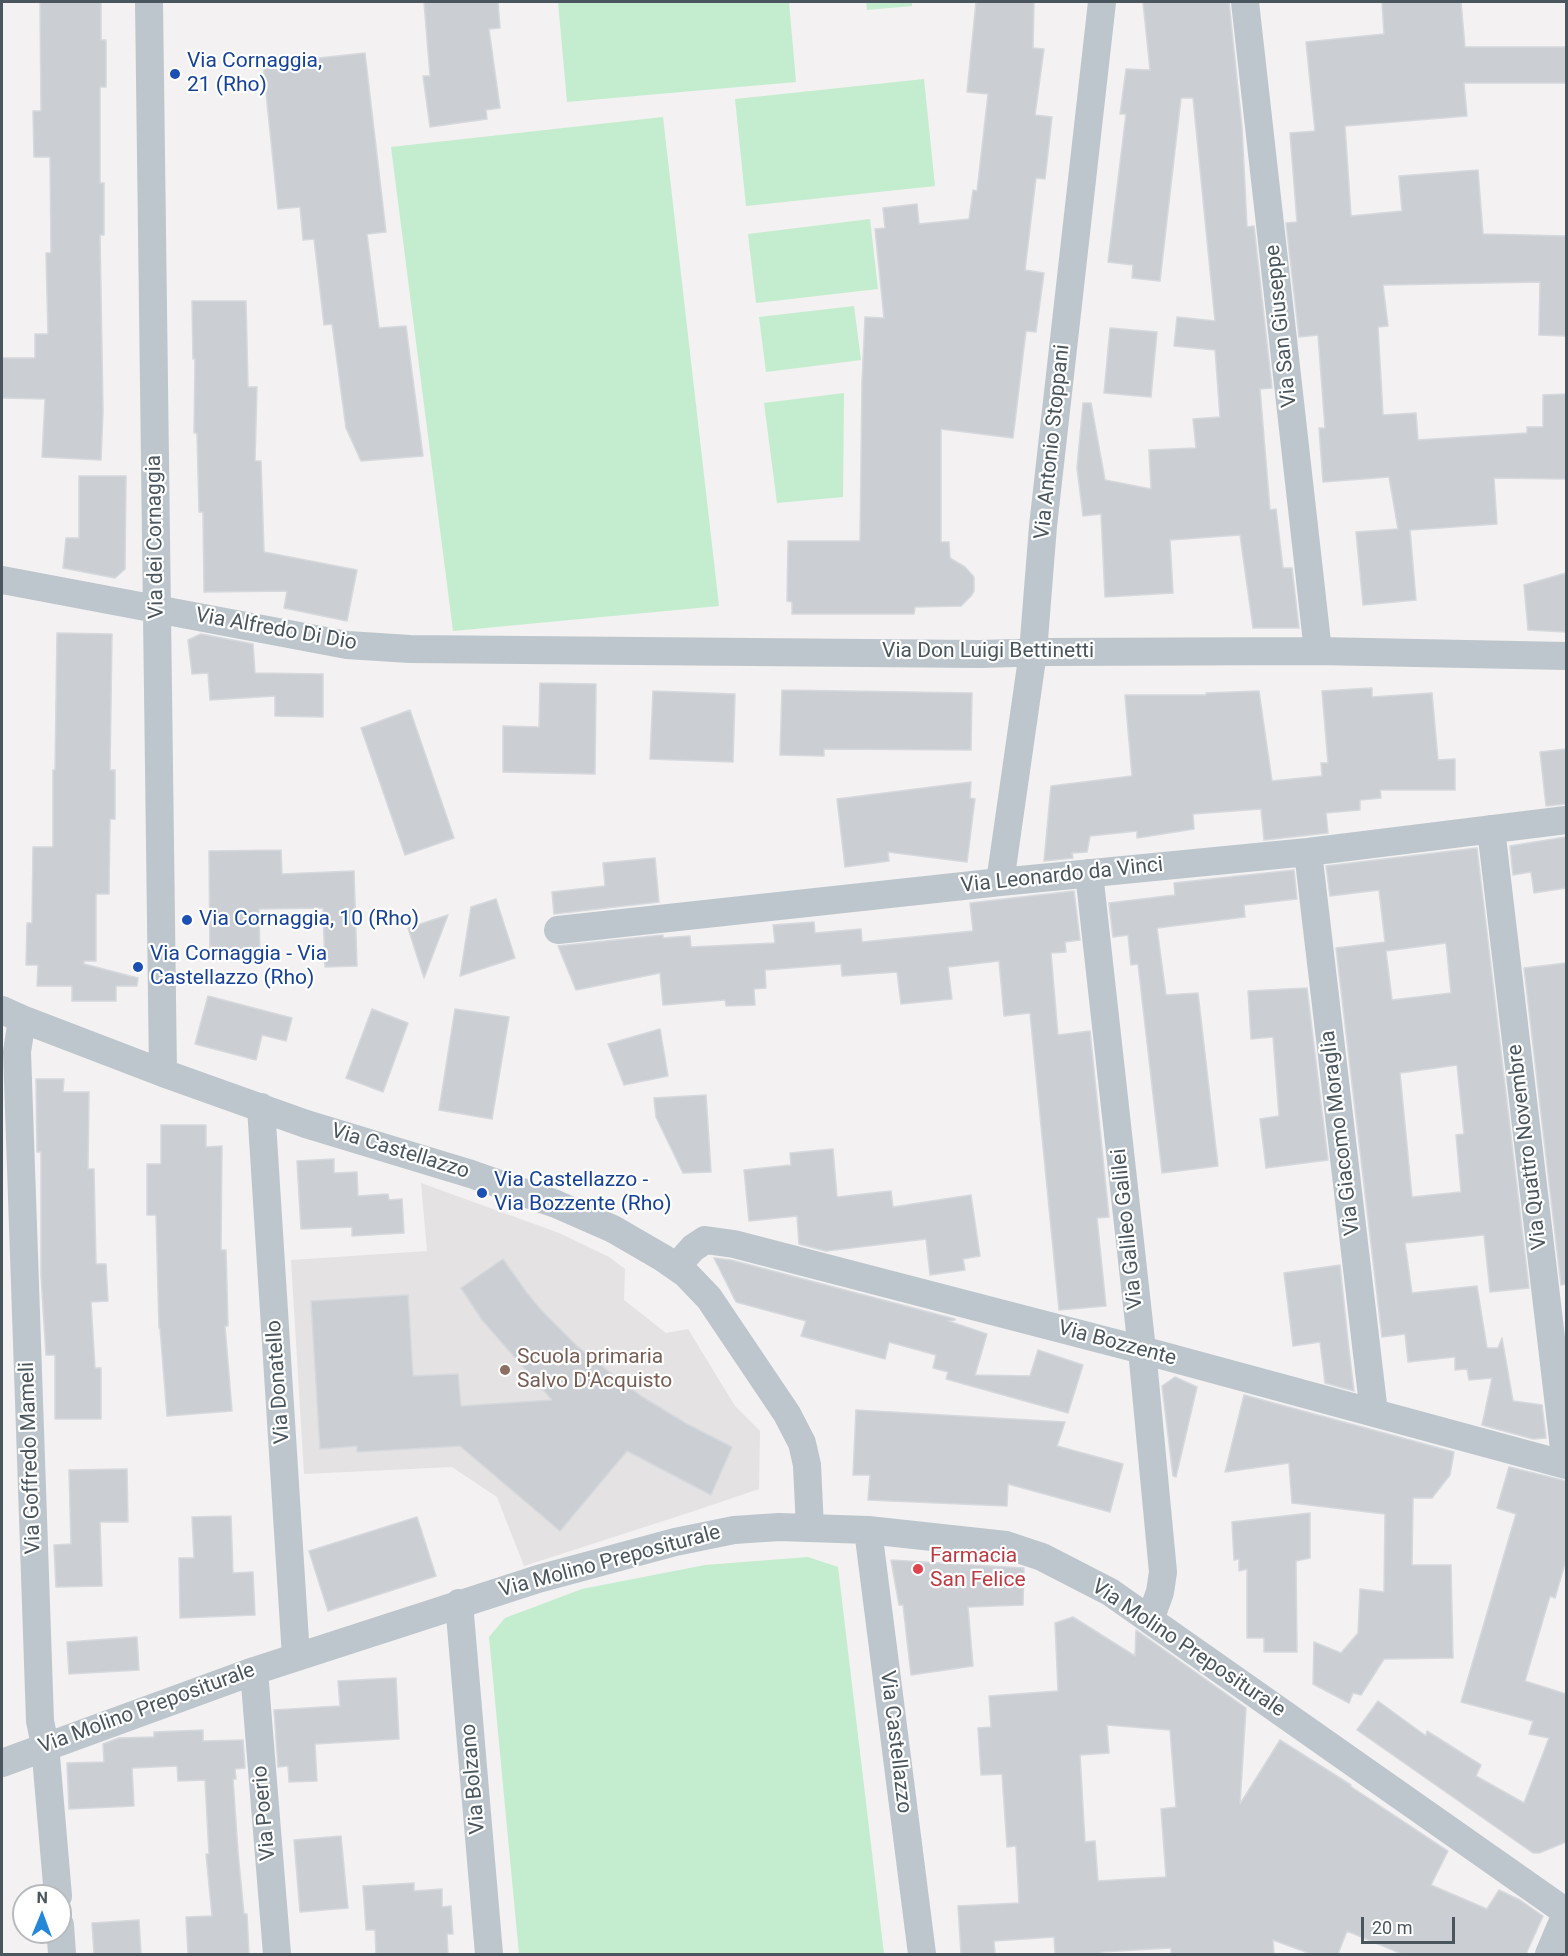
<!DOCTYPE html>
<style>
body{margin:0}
#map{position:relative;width:1568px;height:1956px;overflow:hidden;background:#f3f1f1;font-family:Roboto,sans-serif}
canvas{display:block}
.frame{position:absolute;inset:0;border:3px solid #4a565d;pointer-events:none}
.north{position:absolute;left:12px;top:1884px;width:60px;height:60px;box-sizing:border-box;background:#fff;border:2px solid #b7bbbe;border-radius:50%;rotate:1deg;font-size:16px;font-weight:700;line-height:24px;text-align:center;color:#4a565d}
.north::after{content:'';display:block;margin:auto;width:21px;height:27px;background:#2587d8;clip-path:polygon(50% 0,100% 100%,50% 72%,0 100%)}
.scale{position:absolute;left:1361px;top:1917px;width:94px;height:27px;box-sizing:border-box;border:3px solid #4a565d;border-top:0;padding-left:8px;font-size:18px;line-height:21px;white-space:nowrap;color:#4a565d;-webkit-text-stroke:4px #fff;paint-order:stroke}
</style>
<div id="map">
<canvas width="1568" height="1956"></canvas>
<div class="frame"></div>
<div class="north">N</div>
<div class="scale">20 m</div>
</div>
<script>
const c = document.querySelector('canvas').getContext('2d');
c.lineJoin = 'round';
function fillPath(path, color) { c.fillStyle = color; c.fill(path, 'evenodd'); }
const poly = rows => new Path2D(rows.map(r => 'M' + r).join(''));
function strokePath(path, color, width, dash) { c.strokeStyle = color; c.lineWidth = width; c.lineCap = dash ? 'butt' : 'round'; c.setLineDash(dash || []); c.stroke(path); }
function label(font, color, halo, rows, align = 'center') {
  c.font = font + ' Roboto,sans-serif'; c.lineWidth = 4.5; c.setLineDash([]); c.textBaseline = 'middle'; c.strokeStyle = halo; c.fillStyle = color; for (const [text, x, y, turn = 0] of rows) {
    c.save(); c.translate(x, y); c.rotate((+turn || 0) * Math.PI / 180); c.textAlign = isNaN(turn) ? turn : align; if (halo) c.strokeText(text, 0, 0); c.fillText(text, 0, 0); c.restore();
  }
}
fillPath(poly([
 [421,1183,559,1233,609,1257,625,1269,624,1300,666,1333,688,1329,735,1406,760,1431,759,1489,691,1512,524,1566,497,1497,452,1467,304,1474,291,1260,427,1251]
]), '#e4e2e2');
fillPath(poly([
 [558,2,789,2,796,82,567,102],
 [866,2,912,2,912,6,867,10],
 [924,79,935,186,746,206,735,99],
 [663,117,719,606,453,631,391,147],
 [870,219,878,289,756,303,748,234],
 [854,306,861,360,766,372,759,317],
 [844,393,843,497,777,503,764,403],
 [808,1557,838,1567,884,1954,519,1954,489,1637,505,1618,582,1589,705,1565]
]), '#c3edce');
const building = poly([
 [40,2,101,2,101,40,106,40,106,87,100,87,100,183,104,183,104,235,100,235,103,411,101,460,42,457,45,399,2,398,2,358,35,358,35,334,48,334,46,253,51,253,50,157,34,157,33,111,41,111,40,2],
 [424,2,498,2,500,28,489,29,500,108,486,110,487,119,430,127,423,76,430,76,424,2],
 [976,2,1034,2,1033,48,1044,49,1035,115,1052,117,1045,179,1036,178,1025,270,1044,273,1036,332,1026,331,1013,438,941,429,941,542,949,542,950,558,965,567,974,577,974,591,971,596,961,606,915,607,914,614,792,614,792,602,787,601,788,541,860,541,862,383,865,317,884,318,875,229,885,228,883,208,917,204,919,224,969,219,973,190,977,191,988,94,967,92,976,2],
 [1143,2,1229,2,1242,127,1247,227,1254,226,1272,388,1260,389,1270,510,1276,509,1283,568,1292,568,1299,628,1253,628,1240,535,1170,540,1173,593,1105,597,1101,514,1083,516,1077,468,1083,403,1091,403,1105,480,1151,489,1149,450,1196,448,1193,419,1220,417,1215,350,1174,346,1177,317,1215,321,1193,98,1181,98,1160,281,1132,278,1133,265,1108,262,1126,114,1120,114,1126,69,1150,70,1143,2],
 [1382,2,1461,2,1465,47,1566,47,1566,83,1464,83,1467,116,1345,126,1351,216,1402,211,1399,176,1478,170,1483,234,1566,236,1566,336,1539,335,1540,282,1383,285,1388,326,1378,327,1383,415,1416,413,1418,440,1527,433,1527,427,1543,427,1543,395,1566,394,1566,479,1494,478,1497,524,1410,530,1416,600,1363,605,1356,532,1398,529,1389,477,1323,482,1319,428,1325,428,1318,335,1299,337,1286,223,1297,222,1290,133,1315,131,1306,42,1384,34,1382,2],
 [365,53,386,232,367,234,379,328,406,326,423,456,361,461,346,428,332,324,324,325,314,239,303,240,300,207,278,209,263,64,365,53],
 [192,301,246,301,248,387,257,387,255,461,261,461,264,552,357,570,347,621,284,608,287,591,204,592,203,512,199,512,197,433,194,433,195,359,193,359,192,301],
 [1110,328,1157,332,1151,397,1104,393,1110,328],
 [79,476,126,476,125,569,115,578,63,568,66,538,79,538,79,476],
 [1566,573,1566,632,1528,630,1524,585,1566,573],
 [57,633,112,634,110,770,115,770,115,819,110,819,109,894,96,894,96,961,84,961,84,964,138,978,137,986,116,986,116,1001,72,1001,72,986,37,986,38,965,26,965,27,923,32,923,33,847,53,847,53,770,55,770,57,633],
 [201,634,253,644,255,673,323,674,323,717,275,716,275,696,210,700,208,673,192,674,188,640,201,634],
 [540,683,596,684,595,774,503,772,503,726,539,727,540,683],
 [1372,688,1372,697,1432,693,1438,760,1455,759,1455,790,1380,790,1381,798,1360,800,1360,810,1326,813,1328,833,1264,840,1261,809,1193,814,1194,829,1137,838,1137,831,1090,836,1087,852,1072,853,1073,858,1044,861,1051,786,1132,776,1125,695,1206,695,1206,693,1259,691,1272,781,1322,776,1321,763,1328,763,1322,691,1372,688],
 [782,690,972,693,971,750,824,749,824,756,780,755,782,690],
 [653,691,735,694,733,762,650,759,653,691],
 [410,710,454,838,405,855,361,728,410,710],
 [1566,749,1566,804,1546,806,1540,752,1566,749],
 [971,782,970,798,975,799,967,862,888,852,889,861,845,867,837,799,971,782],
 [1566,837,1566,888,1534,893,1531,872,1513,875,1510,846,1566,837],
 [1477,848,1529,1288,1490,1292,1484,1235,1405,1243,1412,1293,1477,1286,1487,1348,1498,1348,1502,1338,1513,1401,1542,1405,1546,1438,1533,1439,1482,1425,1492,1378,1469,1380,1467,1369,1455,1370,1455,1357,1408,1362,1405,1334,1382,1337,1336,948,1385,942,1379,890,1330,896,1326,866,1477,848],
 [1446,943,1451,993,1392,1000,1386,951,1446,943],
 [1457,1065,1464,1134,1456,1135,1461,1192,1412,1197,1400,1073,1457,1065],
 [281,850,282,874,354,871,357,966,325,967,323,908,259,909,260,958,210,959,209,851,281,850],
 [655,858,659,902,554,914,552,892,605,886,603,863,655,858],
 [1294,870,1297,899,1244,905,1245,917,1157,928,1166,995,1198,993,1218,1166,1162,1173,1138,964,1131,965,1128,935,1113,937,1109,903,1175,895,1174,883,1294,870],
 [1074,891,1080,940,1065,942,1066,952,1051,953,1058,1035,1090,1031,1109,1217,1097,1218,1106,1306,1059,1310,1030,1013,1004,1016,999,961,948,967,952,999,901,1004,897,972,842,976,841,964,765,970,766,988,754,989,755,1005,726,1006,725,1000,663,1005,660,973,576,990,558,946,663,935,663,938,690,936,691,947,775,943,773,925,814,922,815,933,861,929,862,942,973,931,970,903,1074,891],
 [496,899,515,958,460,976,471,907,496,899],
 [448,915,424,978,408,928,448,915],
 [1566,963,1566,1284,1561,1285,1524,968,1566,963],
 [1307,988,1328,1160,1266,1168,1260,1119,1279,1116,1273,1037,1251,1039,1248,991,1307,988],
 [208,996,292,1018,286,1041,262,1035,256,1060,195,1044,208,996],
 [372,1009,408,1023,383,1092,346,1078,372,1009],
 [455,1009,509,1017,492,1119,439,1110,455,1009],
 [660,1029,668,1076,624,1085,608,1044,660,1029],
 [36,1079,64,1079,63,1092,89,1092,88,1169,94,1169,96,1264,106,1264,108,1301,91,1302,95,1368,101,1368,101,1419,55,1419,55,1355,46,1355,41,1275,41,1152,37,1152,36,1079],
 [706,1095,711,1172,683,1173,656,1117,654,1098,706,1095],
 [161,1125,206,1125,206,1147,222,1146,221,1250,226,1250,228,1326,225,1326,232,1411,167,1416,160,1328,159,1328,156,1215,147,1215,147,1164,161,1164,161,1125],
 [833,1149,837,1197,891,1191,893,1207,971,1195,980,1256,963,1259,965,1270,930,1275,926,1239,826,1251,799,1244,797,1216,749,1221,744,1170,791,1165,790,1153,833,1149],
 [334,1159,334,1173,357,1172,358,1196,388,1194,389,1200,402,1199,404,1233,352,1236,352,1227,301,1229,297,1161,334,1159],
 [714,1258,731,1260,955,1319,955,1320,948,1321,987,1334,975,1375,1030,1376,1038,1350,1083,1365,1068,1413,946,1379,948,1372,933,1368,936,1355,889,1342,885,1359,801,1336,806,1321,736,1302,714,1258],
 [503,1259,527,1293,542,1311,577,1346,617,1378,641,1396,687,1424,732,1447,711,1495,627,1451,560,1531,460,1446,357,1452,357,1446,320,1449,311,1301,408,1295,413,1376,458,1374,461,1406,552,1400,482,1320,461,1288,503,1259],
 [1340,1265,1348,1341,1354,1391,1325,1383,1320,1342,1293,1346,1284,1273,1340,1265],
 [1175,1377,1197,1387,1176,1477,1173,1476,1162,1386,1175,1377],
 [1244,1395,1454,1452,1450,1475,1432,1498,1413,1498,1412,1565,1451,1565,1453,1658,1384,1659,1361,1695,1353,1693,1349,1703,1313,1684,1314,1642,1341,1653,1358,1633,1360,1589,1384,1592,1385,1514,1292,1503,1289,1463,1225,1472,1244,1395],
 [856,1410,1065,1422,1057,1446,1123,1464,1110,1512,1008,1484,1007,1506,868,1500,870,1475,853,1475,856,1410],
 [1509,1467,1566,1481,1566,1560,1555,1598,1550,1596,1525,1681,1566,1694,1566,1842,1539,1853,1533,1853,1357,1730,1378,1701,1426,1736,1427,1731,1481,1765,1476,1776,1524,1803,1549,1738,1529,1734,1533,1721,1461,1702,1516,1514,1497,1508,1509,1467],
 [127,1469,128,1522,100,1522,102,1586,56,1587,54,1545,71,1544,69,1470,127,1469],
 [1310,1513,1310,1558,1296,1561,1297,1652,1264,1652,1264,1638,1247,1638,1247,1569,1239,1571,1239,1559,1234,1560,1232,1522,1310,1513],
 [231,1516,233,1573,253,1572,255,1615,180,1618,179,1558,194,1558,192,1517,231,1516],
 [417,1517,436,1576,328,1611,309,1551,417,1517],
 [891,1560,1024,1568,1023,1605,968,1607,973,1666,911,1675,903,1605,899,1605,891,1560],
 [1073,1617,1135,1656,1136,1630,1246,1708,1240,1804,1280,1740,1351,1785,1350,1786,1448,1851,1431,1885,1487,1909,1499,1890,1520,1900,1543,1916,1526,1954,1402,1954,1347,1931,1338,1954,1311,1954,1273,1940,1274,1954,1171,1954,1171,1948,1101,1952,1101,1954,1055,1954,1054,1937,994,1941,995,1954,961,1954,958,1906,1019,1903,1016,1846,1007,1847,1002,1774,981,1775,978,1728,991,1727,989,1696,1058,1691,1055,1623,1073,1617],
 [1107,1725,1170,1730,1176,1807,1161,1809,1166,1877,1098,1881,1095,1841,1085,1842,1080,1755,1109,1753,1107,1725],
 [137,1637,139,1670,69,1674,67,1642,137,1637],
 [396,1678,399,1739,315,1744,317,1781,289,1782,288,1766,278,1767,274,1710,340,1706,338,1681,396,1678],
 [203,1730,203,1741,243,1740,245,1768,235,1769,236,1779,233,1779,238,1852,244,1914,247,1914,249,1954,188,1954,186,1917,212,1916,206,1854,209,1854,205,1780,178,1781,177,1766,132,1768,134,1806,69,1809,67,1763,104,1762,103,1744,119,1738,154,1737,154,1732,203,1730],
 [341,1836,348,1908,300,1912,294,1840,341,1836],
 [414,1883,414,1891,442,1889,442,1907,451,1906,453,1934,447,1934,448,1954,376,1954,375,1930,366,1930,363,1886,414,1883],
 [139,1920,141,1954,94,1954,92,1923,139,1920]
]);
fillPath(building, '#cbced3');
strokePath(building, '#d5d8dc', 1.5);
strokePath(poly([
 [149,2,163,1073],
 [1245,2,1318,651],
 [2,580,347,645,410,649,980,654,1049,652,1318,651,1566,656],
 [1491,829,1566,1465],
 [1308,852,1374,1413],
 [1089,873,1142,1350,1163,1572,1160,1592,1150,1620],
 [1000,882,1033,652,1043,526,1102,2],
 [558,930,1000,882,1308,852,1566,820],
 [2,1010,22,1019,163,1073,306,1124,471,1174,556,1204,613,1229,663,1258,686,1274,709,1298,787,1414,802,1443,807,1465,810,1528],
 [22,1019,17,1052,40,1721,45,1745,58,1896],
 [261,1107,296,1657],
 [676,1267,693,1248,705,1240,734,1244,1142,1350,1566,1465],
 [868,1530,922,1954],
 [459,1603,489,1954],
 [254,1671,277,1954],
 [2,1763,254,1671,538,1579,675,1542,734,1530,779,1527,868,1530,1006,1545,1042,1557,1110,1592,1566,1912],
 [60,1925,62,1954],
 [1549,1954,1566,1914]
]), '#bdc6cc', 28);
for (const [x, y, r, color] of [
 [175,74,6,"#1a4fb4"],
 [187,920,6,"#1a4fb4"],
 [138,967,6,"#1a4fb4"],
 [482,1193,6,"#1a4fb4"],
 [505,1370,6,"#8d6e63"],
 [918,1569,6,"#e0444e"]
]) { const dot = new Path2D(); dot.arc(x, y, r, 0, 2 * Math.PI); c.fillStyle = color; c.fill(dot); strokePath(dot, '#fff', 2); }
label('21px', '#164399', '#fff', [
 ["Via Cornaggia,",187,62],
 ["21 (Rho)",187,86],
 ["Via Cornaggia, 10 (Rho)",199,920],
 ["Via Cornaggia - Via",150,955],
 ["Castellazzo (Rho)",150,979],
 ["Via Castellazzo -",494,1181],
 ["Via Bozzente (Rho)",494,1205]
], 'left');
label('21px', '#4a565d', '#fff', [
 ["Via San Giuseppe",1282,326,-96],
 ["Via Antonio Stoppani",1053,442,-84],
 ["Via dei Cornaggia",156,537,-91],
 ["Via Alfredo Di Dio",276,630,10],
 ["Via Don Luigi Bettinetti",988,652],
 ["Via Leonardo da Vinci",1062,876,-6],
 ["Via Giacomo Moraglia",1341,1133,-97],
 ["Via Quattro Novembre",1528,1147,-97],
 ["Via Castellazzo",400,1152,17],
 ["Via Galileo Galilei",1128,1229,-96],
 ["Via Bozzente",1117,1344,15],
 ["Via Donatello",279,1382,-94],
 ["Via Goffredo Mameli",31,1458,-92],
 ["Via Molino Prepositurale",610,1562,-15],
 ["Via Molino Prepositurale",1188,1649,34],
 ["Via Molino Prepositurale",147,1709,-20],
 ["Via Castellazzo",895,1742,83],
 ["Via Bolzano",474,1779,-95],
 ["Via Poerio",265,1813,-95]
]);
label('21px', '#785e54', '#fff', [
 ["Scuola primaria",517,1358],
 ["Salvo D'Acquisto",517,1382]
], 'left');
label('21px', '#be3a42', '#fff', [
 ["Farmacia",930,1557],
 ["San Felice",930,1581]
], 'left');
</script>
